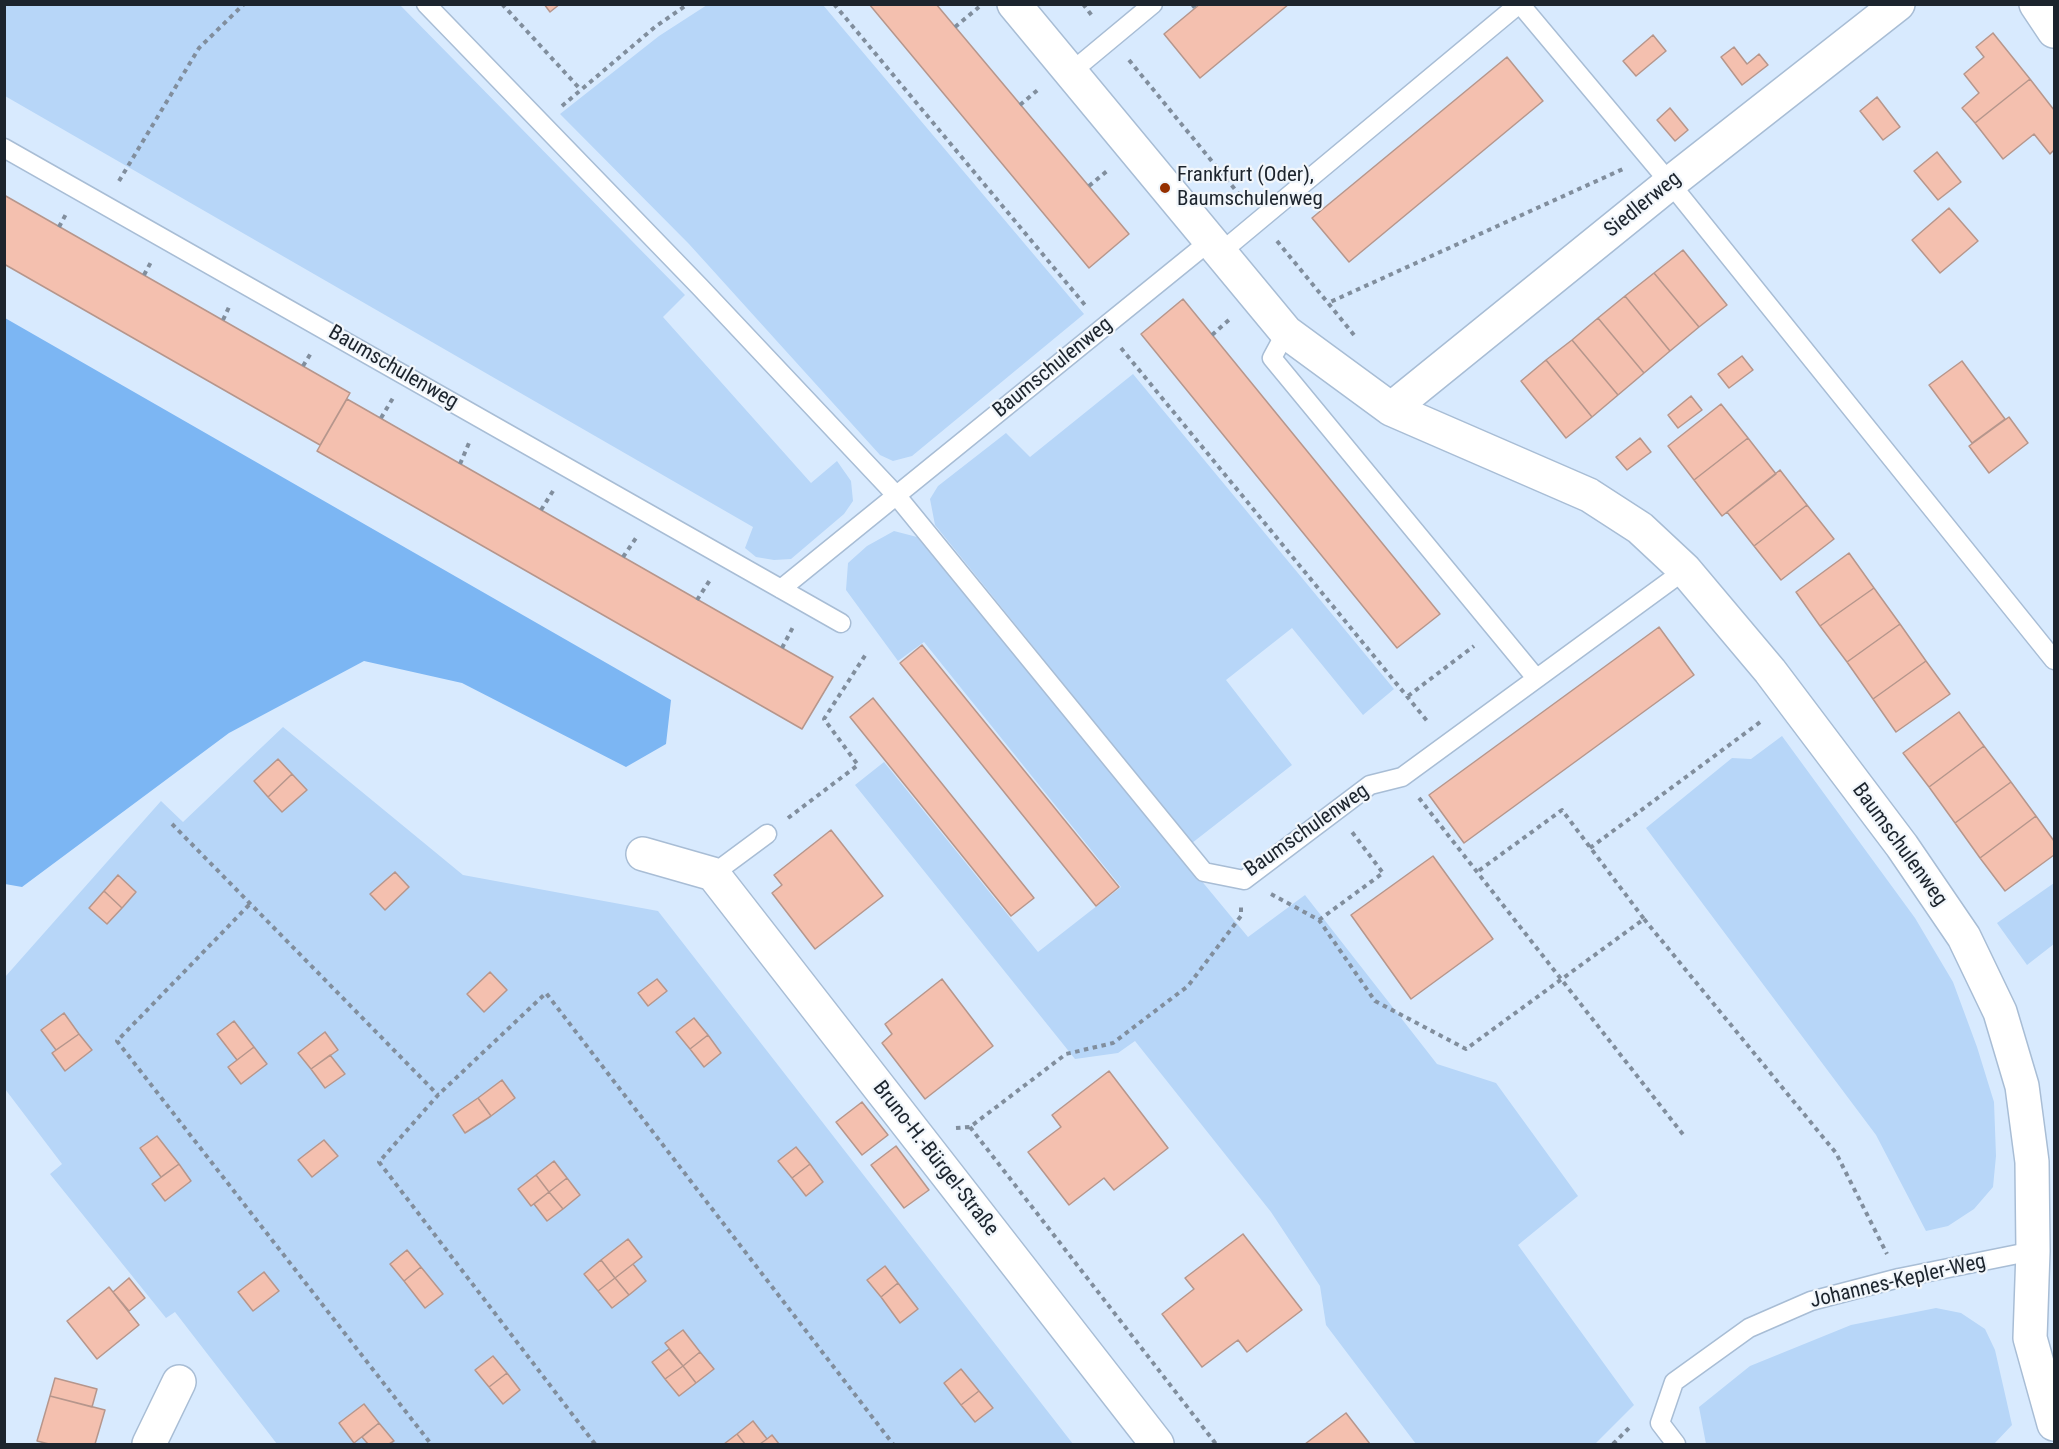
<!DOCTYPE html>
<meta charset="utf-8">
<style>
body{margin:0}
#map{position:relative;width:2059px;height:1449px;overflow:hidden;background:#d8eafe;font-family:"Roboto Condensed",sans-serif}
canvas{display:block}
.frame{position:absolute;inset:0;border:6px solid #1c242d;pointer-events:none}
</style>
<div id="map">
<canvas width="2059" height="1449"></canvas>
<div class="frame"></div>
</div>
<script>
const c = document.querySelector('canvas').getContext('2d');
c.lineJoin = 'round';
function fillPath(path, color) { c.fillStyle = color; c.fill(path, 'evenodd'); }
const poly = rows => new Path2D(rows.map(r => 'M' + r).join(''));
function strokePath(path, color, width, dash) { c.strokeStyle = color; c.lineWidth = width; c.lineCap = dash ? 'butt' : 'round'; c.setLineDash(dash || []); c.stroke(path); }
function label(font, color, halo, rows, align = 'center') {
  c.font = font + ' "Roboto Condensed",sans-serif'; c.lineWidth = 4.5; c.setLineDash([]); c.textBaseline = 'middle'; c.strokeStyle = halo; c.fillStyle = color; for (const [text, x, y, turn = 0] of rows) {
    c.save(); c.translate(x, y); c.rotate((+turn || 0) * Math.PI / 180); c.textAlign = isNaN(turn) ? turn : align; if (halo) c.strokeText(text, 0, 0); c.fillText(text, 0, 0); c.restore();
  }
}
fillPath(poly([
 [5,4,400,5,685,295,663,317,811,483,837,461,851,481,853,501,844,514,791,559,774,560,756,557,745,548,753,527,5,96],
 [707,5,823,5,1084,314,912,456,893,461,880,455,689,244,560,114,659,36],
 [1133,374,1394,689,1363,715,1292,628,1226,680,1292,765,1192,843,935,525,930,499,938,486,1006,433,1030,457],
 [894,531,917,537,1248,937,1305,895,1437,1064,1496,1083,1578,1196,1518,1245,1634,1405,1595,1444,1416,1444,1326,1325,1320,1286,1271,1212,1135,1041,1118,1053,1075,1059,855,785,884,762,1038,952,1121,887,924,642,898,661,846,590,848,563,867,546],
 [283,727,463,875,658,911,1073,1444,277,1444,175,1312,166,1318,50,1174,62,1164,5,1089,5,977,161,801,183,822],
 [1782,736,1915,918,1953,982,1977,1047,1994,1102,1996,1156,1993,1187,1974,1209,1948,1226,1926,1231,1876,1135,1646,828,1732,758,1751,759],
 [2054,883,2054,944,2027,965,1997,923],
 [1936,1308,1961,1313,1985,1329,1995,1350,2012,1425,1994,1444,1706,1444,1699,1407,1750,1366,1851,1325]
]), '#b7d6f8');
fillPath(poly([
 [5,318,671,700,666,744,626,767,462,683,364,661,229,733,22,887,5,884]
]), '#7cb6f3');
const building = poly([
 [544,4,560,4,550,12,544,4],
 [869,4,936,4,1129,234,1089,268,869,4],
 [1200,4,1289,4,1200,78,1164,34,1200,4],
 [1993,33,2030,79,1975,123,1962,108,1979,93,1964,74,1984,57,1976,47,1993,33],
 [1653,35,1666,51,1636,76,1623,61,1653,35],
 [1734,47,1747,64,1759,54,1768,65,1742,85,1721,57,1734,47],
 [1507,57,1543,101,1349,262,1312,218,1507,57],
 [2030,79,2054,110,2054,150,2050,154,2034,134,2003,159,1975,123,2030,79],
 [1877,97,1900,127,1883,140,1860,111,1877,97],
 [1670,108,1688,130,1675,141,1657,120,1670,108],
 [1937,152,1961,182,1938,200,1914,171,1937,152],
 [4,195,350,393,320,445,4,264,4,195],
 [1949,208,1978,241,1940,273,1912,240,1949,208],
 [1683,250,1727,305,1699,327,1654,273,1683,250],
 [1654,273,1699,327,1670,351,1625,296,1654,273],
 [1625,296,1670,351,1644,373,1598,318,1625,296],
 [1183,299,1440,614,1397,648,1141,334,1183,299],
 [1598,318,1644,373,1618,395,1572,340,1598,318],
 [1572,340,1618,395,1592,417,1546,360,1572,340],
 [1742,356,1753,370,1729,388,1718,374,1742,356],
 [1546,360,1592,417,1566,438,1521,381,1546,360],
 [1962,361,2005,419,1972,443,1929,385,1962,361],
 [1691,396,1702,410,1678,428,1668,415,1691,396],
 [347,399,833,677,802,729,317,451,347,399],
 [1721,404,1748,438,1694,480,1668,446,1721,404],
 [2009,417,2028,443,1989,473,1969,446,2009,417],
 [1640,438,1651,452,1627,470,1616,457,1640,438],
 [1748,438,1776,474,1722,516,1694,480,1748,438],
 [1780,470,1807,505,1754,546,1727,512,1780,470],
 [1807,505,1834,539,1781,580,1754,546,1807,505],
 [1849,553,1874,588,1820,626,1796,592,1849,553],
 [1874,588,1900,624,1847,662,1820,626,1874,588],
 [1900,624,1926,661,1873,699,1847,662,1900,624],
 [1659,627,1694,675,1464,843,1429,795,1659,627],
 [922,645,1119,887,1096,906,900,663,922,645],
 [1926,661,1950,694,1896,732,1873,699,1926,661],
 [873,698,1034,898,1011,916,850,717,873,698],
 [1959,712,1984,746,1929,787,1903,753,1959,712],
 [1984,746,2011,782,1955,823,1929,787,1984,746],
 [278,759,292,774,268,797,254,781,278,759],
 [292,774,307,790,282,812,268,797,292,774],
 [2011,782,2036,816,1980,858,1955,823,2011,782],
 [2036,816,2054,841,2054,855,2005,891,1980,858,2036,816],
 [831,830,883,896,815,949,772,893,782,885,774,875,831,830],
 [1433,856,1493,939,1411,999,1351,915,1433,856],
 [395,872,409,887,385,910,370,894,395,872],
 [118,875,136,892,122,908,104,891,118,875],
 [104,891,122,908,107,924,89,908,104,891],
 [490,972,507,990,484,1012,467,994,490,972],
 [657,979,667,991,648,1006,638,993,657,979],
 [942,979,993,1046,925,1099,882,1043,892,1034,885,1024,942,979],
 [64,1013,79,1034,56,1050,41,1030,64,1013],
 [694,1018,708,1035,690,1049,676,1032,694,1018],
 [234,1021,254,1047,237,1060,217,1034,234,1021],
 [325,1032,338,1050,311,1069,298,1053,325,1032],
 [79,1034,92,1050,65,1071,52,1053,79,1034],
 [708,1035,721,1053,704,1067,690,1049,708,1035],
 [254,1047,267,1064,241,1084,228,1067,254,1047],
 [330,1055,345,1074,325,1088,311,1069,330,1055],
 [1109,1071,1168,1148,1114,1190,1104,1178,1069,1205,1028,1152,1061,1127,1052,1115,1109,1071],
 [502,1080,515,1098,491,1116,478,1098,502,1080],
 [478,1098,491,1116,465,1133,453,1115,478,1098],
 [862,1102,888,1135,862,1155,836,1122,862,1102],
 [157,1136,179,1164,161,1177,140,1148,157,1136],
 [324,1140,338,1156,312,1177,298,1160,324,1140],
 [896,1146,929,1190,904,1208,871,1165,896,1146],
 [796,1147,810,1164,792,1178,778,1161,796,1147],
 [554,1161,567,1178,549,1192,536,1175,554,1161],
 [179,1164,191,1181,165,1201,152,1184,179,1164],
 [810,1164,823,1182,806,1196,792,1178,810,1164],
 [536,1175,549,1192,531,1206,518,1189,536,1175],
 [567,1178,580,1195,563,1209,549,1192,567,1178],
 [549,1192,563,1209,547,1221,534,1204,549,1192],
 [1243,1234,1302,1310,1247,1352,1238,1340,1202,1367,1162,1314,1194,1289,1185,1278,1243,1234],
 [628,1239,642,1257,615,1278,601,1260,628,1239],
 [407,1250,421,1267,404,1281,390,1264,407,1250],
 [601,1260,615,1278,598,1291,584,1274,601,1260],
 [633,1264,646,1281,629,1295,615,1278,633,1264],
 [885,1266,898,1283,881,1297,867,1280,885,1266],
 [421,1267,443,1294,425,1308,404,1281,421,1267],
 [264,1272,279,1291,253,1311,238,1292,264,1272],
 [129,1278,145,1298,129,1311,113,1292,129,1278],
 [615,1278,629,1295,612,1308,598,1291,615,1278],
 [898,1283,918,1309,900,1323,881,1297,898,1283],
 [109,1287,139,1325,97,1359,67,1321,109,1287],
 [683,1330,700,1352,683,1366,665,1343,683,1330],
 [669,1349,683,1366,665,1379,652,1362,669,1349],
 [700,1352,714,1369,696,1383,683,1366,700,1352],
 [493,1356,507,1373,489,1387,475,1370,493,1356],
 [683,1366,696,1383,679,1396,665,1379,683,1366],
 [961,1369,979,1391,961,1405,944,1383,961,1369],
 [507,1373,520,1390,503,1404,489,1387,507,1373],
 [55,1378,97,1389,92,1407,50,1396,55,1378],
 [979,1391,993,1408,975,1422,961,1405,979,1391],
 [50,1396,105,1410,95,1444,49,1444,37,1441,50,1396],
 [364,1404,379,1423,354,1443,339,1423,364,1404],
 [1346,1413,1370,1444,1305,1444,1346,1413],
 [753,1421,767,1439,760,1444,745,1444,737,1434,753,1421],
 [379,1423,394,1441,389,1444,368,1444,362,1437,379,1423],
 [737,1434,745,1444,724,1444,737,1434],
 [772,1435,779,1444,760,1444,767,1439,772,1435]
]);
fillPath(building, '#f4c0af');
strokePath(building, '#b6968c', 1.5);
const service = poly([
 [426,4,700,287,896,495,1204,872,1244,880,1370,785,1402,777,1685,570],
 [1520,4,1670,183,2054,660],
 [1070,73,1153,4],
 [4,148,841,623],
 [1220,253,1519,4],
 [1286,332,1272,358,1536,678],
 [781,589,1210,241],
 [713,874,767,834],
 [1676,1444,1660,1423,1674,1382,1749,1328,1811,1301,1899,1278,2033,1251]
]);
const minor = poly([
 [1014,4,1286,332,1391,409,1589,495,1640,528,1685,570,1770,671,1902,846,1964,937,2000,1012,2022,1086,2032,1162,2033,1251,2030,1338,2054,1424],
 [2036,4,2054,31],
 [1391,409,1670,183,1898,4],
 [643,854,713,874,1157,1444],
 [149,1444,179,1382]
]);
strokePath(service, '#a8bdd5', 21);
strokePath(minor, '#a8bdd5', 36);
strokePath(poly([
 [502,4,581,90],
 [834,4,1085,305],
 [1083,4,1093,17],
 [1192,4,1195,8],
 [955,27,979,7],
 [1129,60,1242,198],
 [1020,105,1040,88],
 [562,106,655,27,688,4],
 [119,181,199,48,244,4],
 [1089,186,1107,171],
 [59,227,66,214],
 [1277,241,1328,303],
 [144,275,151,262],
 [223,320,229,307],
 [1212,335,1230,319],
 [1354,335,1328,303,1623,169],
 [1121,348,1428,722],
 [303,366,311,353],
 [381,418,393,398],
 [460,464,469,443],
 [541,510,553,491],
 [623,557,636,538],
 [697,600,710,580],
 [782,648,793,627],
 [1408,696,1474,646],
 [1419,798,1685,1137],
 [788,818,858,765,824,719,866,654],
 [172,824,438,1095],
 [1590,848,1763,720],
 [1271,894,1319,920,1375,1001,1466,1049,1644,919,1562,810,1477,872],
 [249,905,117,1041,431,1444],
 [1644,919,1836,1153,1887,1254],
 [1319,920,1383,873,1352,832],
 [970,1127,1216,1444],
 [956,1128,970,1127,1066,1054,1113,1043,1188,986,1241,916,1241,907],
 [595,1444,379,1162,438,1095,546,993,893,1444],
 [1613,1444,1632,1425]
]), '#818e9d', 4, [4.5, 4.5]);
strokePath(service, '#fff', 18);
strokePath(minor, '#fff', 33);
for (const [x, y, r, color] of [
 [1165,188,6,"#953000"]
]) { const dot = new Path2D(); dot.arc(x, y, r, 0, 2 * Math.PI); c.fillStyle = color; c.fill(dot); strokePath(dot, '#f1f6fb', 2); }
label('21px', '#1c242d', '#f1f6fb', [
 ["Frankfurt (Oder),",1177,176],
 ["Baumschulenweg",1177,200]
], 'left');
label('21px', '#1c242d', '#f1f6fb', [
 ["Siedlerweg",1643,205,-39],
 ["Baumschulenweg",393,368,30],
 ["Baumschulenweg",1053,368,-39],
 ["Baumschulenweg",1307,831,-35],
 ["Baumschulenweg",1899,845,54],
 ["Bruno-H.-Bürgel-Straße",935,1159,52],
 ["Johannes-Kepler-Weg",1898,1282,-13]
]);
</script>
